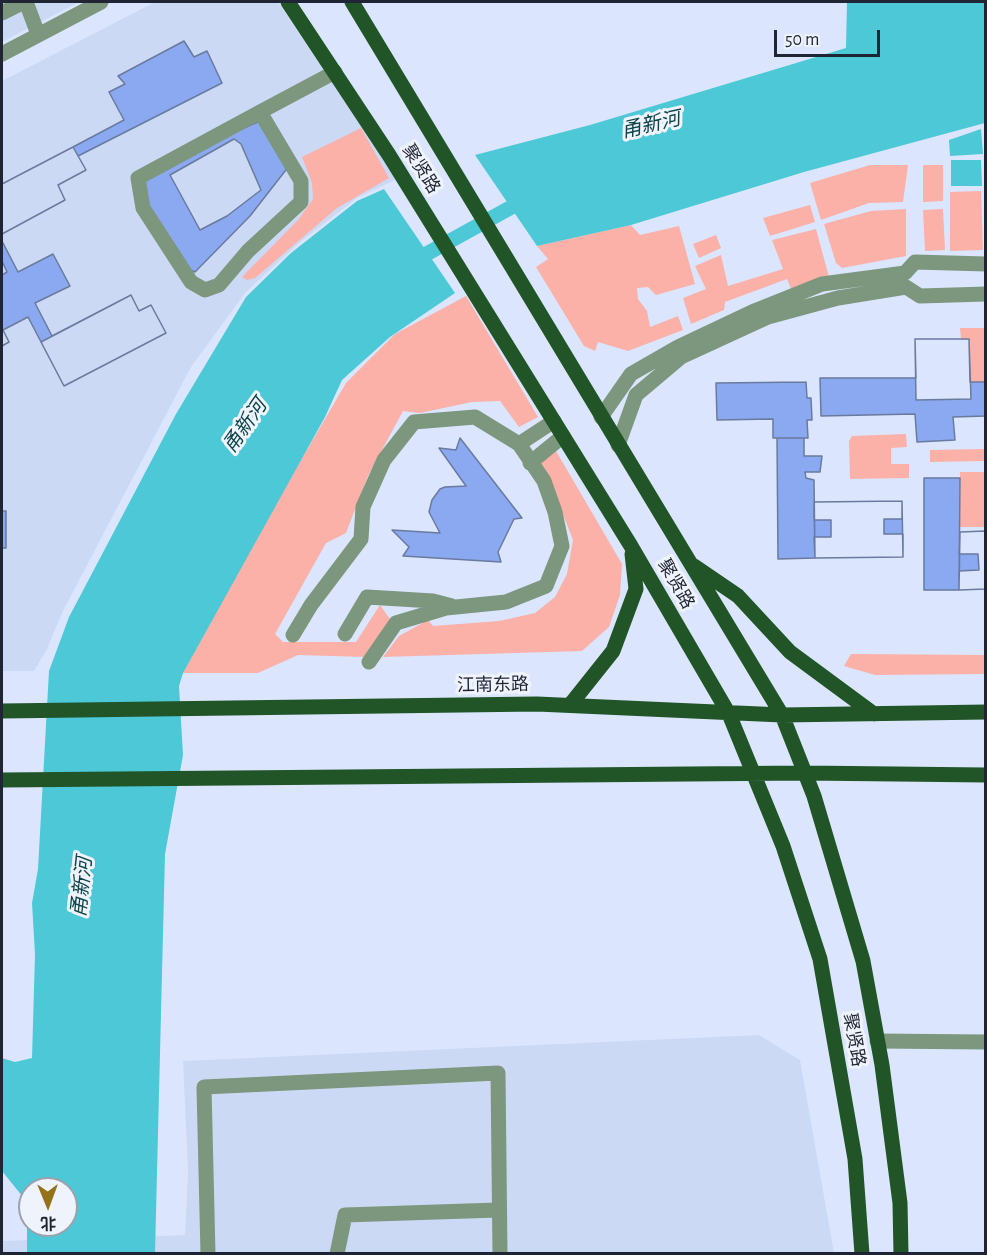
<!DOCTYPE html>
<meta charset="utf-8">
<style>
body{margin:0}
#map{position:relative;width:987px;height:1255px;overflow:hidden;background:#dbe6fe;font-family:"Alegreya Sans","Noto Sans SC",sans-serif}
canvas{display:block}
.frame{position:absolute;inset:0;border:3px solid #1f2534;pointer-events:none}
.north{position:absolute;left:18px;top:1177px;width:60px;height:60px;box-sizing:border-box;background:#eff3fb;border:2px solid #9ca1ab;border-radius:50%;rotate:179deg;font-size:16px;font-weight:700;line-height:24px;text-align:center;color:#1f2534}
.north::after{content:'';display:block;margin:auto;width:21px;height:27px;background:#94721a;clip-path:polygon(50% 0,100% 100%,50% 72%,0 100%)}
.scale{position:absolute;left:774px;top:30px;width:106px;height:27px;box-sizing:border-box;border:3px solid #1f2534;border-top:0;padding-left:8px;font-size:18px;line-height:21px;white-space:nowrap;color:#1f2534;-webkit-text-stroke:4px #eff3fb;paint-order:stroke}
</style>
<div id="map">
<canvas width="987" height="1255"></canvas>
<div class="frame"></div>
<div class="north">北</div>
<div class="scale">50 m</div>
</div>
<script>
const c = document.querySelector('canvas').getContext('2d');
c.lineJoin = 'round';
function fillPath(path, color) { c.fillStyle = color; c.fill(path, 'evenodd'); }
const poly = rows => new Path2D(rows.map(r => 'M' + r).join(''));
function strokePath(path, color, width, dash) { c.strokeStyle = color; c.lineWidth = width; c.lineCap = dash ? 'butt' : 'round'; c.setLineDash(dash || []); c.stroke(path); }
function label(font, color, halo, rows, align = 'center') {
  c.font = font + ' "Alegreya Sans","Noto Sans SC",sans-serif'; c.lineWidth = 6; c.setLineDash([]); c.textBaseline = 'middle'; c.strokeStyle = halo; c.fillStyle = color; for (const [text, x, y, turn = 0] of rows) {
    c.save(); c.translate(x, y); c.rotate((+turn || 0) * Math.PI / 180); c.textAlign = isNaN(turn) ? turn : align; if (halo) c.strokeText(text, 0, 0); c.fillText(text, 0, 0); c.restore();
  }
}
fillPath(poly([
 [2,2,79,2,2,42],
 [155,2,278,2,397,179,357,198,299,243,246,292,191,367,63,611,46,651,34,671,2,671,2,81],
 [759,1035,800,1060,834,1253,2,1254,2,1241,185,1235,188,1172,183,1061]
]), '#ccd9f5');
fillPath(poly([
 [361,128,389,178,337,208,255,278,247,280,242,277,298,220,313,199,312,183,302,157],
 [870,165,908,165,903,202,869,203,821,220,810,183],
 [923,165,943,165,943,201,923,202],
 [981,191,983,250,950,251,950,192],
 [810,205,815,222,770,236,763,218],
 [906,209,906,256,842,268,836,263,824,224,871,211],
 [943,209,945,250,925,251,923,210],
 [631,225,640,235,679,226,695,284,656,295,648,287,637,288,638,299,647,311,650,327,678,316,683,330,628,351,598,342,595,351,584,346,536,267,548,259,537,246],
 [816,229,829,277,791,289,787,279,725,302,724,310,691,324,683,298,706,289,695,266,721,255,728,286,783,269,772,240],
 [716,235,721,248,699,258,693,244],
 [466,296,538,417,519,427,500,401,472,402,420,413,403,411,368,476,346,533,326,543,275,634,283,642,356,642,380,605,390,619,367,657,298,655,258,673,183,673,262,527,346,383,395,334],
 [960,328,985,328,985,382,970,382,969,340,961,339],
 [906,434,907,447,891,448,891,464,909,464,909,478,850,479,849,441,852,436],
 [985,449,985,461,930,462,930,450],
 [556,451,622,564,620,595,609,627,582,651,383,657,399,636,428,620,433,626,499,621,535,613,555,597,567,574,573,540,559,504,534,460],
 [960,472,985,472,985,527,960,527],
 [851,654,985,655,985,674,875,675,844,666]
]), '#fbb0a8');
fillPath(poly([
 [847,2,985,2,985,123,804,172,631,225,537,246,475,155,590,125,846,48],
 [981,129,983,154,950,156,949,140],
 [951,160,981,160,982,186,951,186],
 [384,189,455,293,390,337,342,380,325,417,183,673,179,686,183,755,165,854,155,1253,27,1253,27,1202,2,1171,2,1058,15,1062,32,1058,35,954,32,903,38,869,49,671,69,617,176,414,246,297,291,253,357,201],
 [30,1189,66,1189,66,1225,30,1225]
]), '#4dc8d6');
strokePath(poly([
 [410,263,528,198]
]), '#4dc8d6', 15);
const building = poly([
 [184,41,194,57,207,51,222,83,78,156,73,147,124,120,109,92,125,84,118,76,184,41],
 [260,121,289,166,250,216,195,272,188,269,152,215,141,183,223,137,260,121],
 [234,139,241,144,261,190,227,216,200,230,170,175,234,139],
 [73,147,86,170,58,185,65,200,2,234,2,184,73,147],
 [73,147,86,170,58,185,65,200,2,234,2,184,73,147],
 [2,241,18,272,53,254,70,286,35,303,52,336,131,295,139,311,151,305,166,333,64,386,28,317,3,330,9,342,2,346,2,275,7,272,2,261,2,241],
 [131,295,139,311,151,305,166,333,64,386,41,342,131,295],
 [2,328,9,342,2,346,2,328],
 [915,339,969,339,970,382,986,382,986,416,953,417,955,440,917,442,915,414,821,416,820,378,916,378,915,339],
 [915,339,969,339,971,399,916,400,915,339],
 [806,382,807,398,811,398,812,420,807,420,808,438,773,438,773,419,717,420,716,383,806,382],
 [460,438,522,518,514,519,498,552,501,562,403,556,409,547,392,530,440,533,429,512,432,500,440,489,445,487,466,486,439,448,456,450,460,438],
 [777,438,804,438,804,456,822,456,820,472,805,472,806,478,814,480,815,558,778,559,777,438],
 [924,478,960,478,959,590,924,590,924,478],
 [902,501,903,557,815,558,814,502,902,501],
 [902,501,902,519,884,519,884,534,903,534,903,557,815,558,814,537,831,537,831,520,814,520,814,502,902,501],
 [2,511,6,511,6,548,2,548,2,511],
 [986,531,986,589,959,590,960,532,986,531],
 [986,531,986,589,959,590,959,571,979,570,978,554,959,554,960,532,986,531]
]);
fillPath(building, '#8aa9f0');
strokePath(building, '#6a7a9e', 1.5);
strokePath(poly([
 [26,2,38,34],
 [2,13,24,2],
 [2,54,101,2],
 [260,112,301,181,301,202,248,251,219,285,205,290,191,282,143,208,138,178,260,112,335,72],
 [601,417,631,374,678,347,752,312,822,284,905,273,915,262,986,264],
 [519,444,554,421],
 [618,445,636,395,681,357,768,317,838,298,906,287,920,296,986,294],
 [530,463,563,436],
 [345,634,367,597,433,601,452,606],
 [293,635,311,605,361,539,363,507,384,460,414,422,475,417,519,444,544,481,555,512,562,546,546,586,506,602,446,608,396,623,369,662],
 [877,1041,986,1042],
 [208,1254,204,1087,498,1073,500,1254],
 [337,1254,345,1215,498,1210]
]), '#7c977d', 15);
strokePath(poly([
 [288,2,389,155,563,436,631,546,729,714,783,846,820,959,855,1159,862,1254],
 [352,2,782,715,814,796,863,961,882,1065,900,1203,901,1254],
 [694,566,738,596,790,652,874,714],
 [570,705,613,651,636,589,632,554],
 [2,711,537,704,782,715,986,712],
 [2,780,804,773,986,775]
]), '#215527', 15);
label('18px', '#1f2534', '#eff3fb', [
 ["聚贤路",421,169,58],
 ["聚贤路",676,584,60],
 ["江南东路",493,685,-1],
 ["聚贤路",854,1040,80]
]);
label('italic 20px', '#0d454b', '#eff3fb', [
 ["甬新河",651,125,-13],
 ["甬新河",245,426,-55],
 ["甬新河",82,887,-84]
]);
</script>
